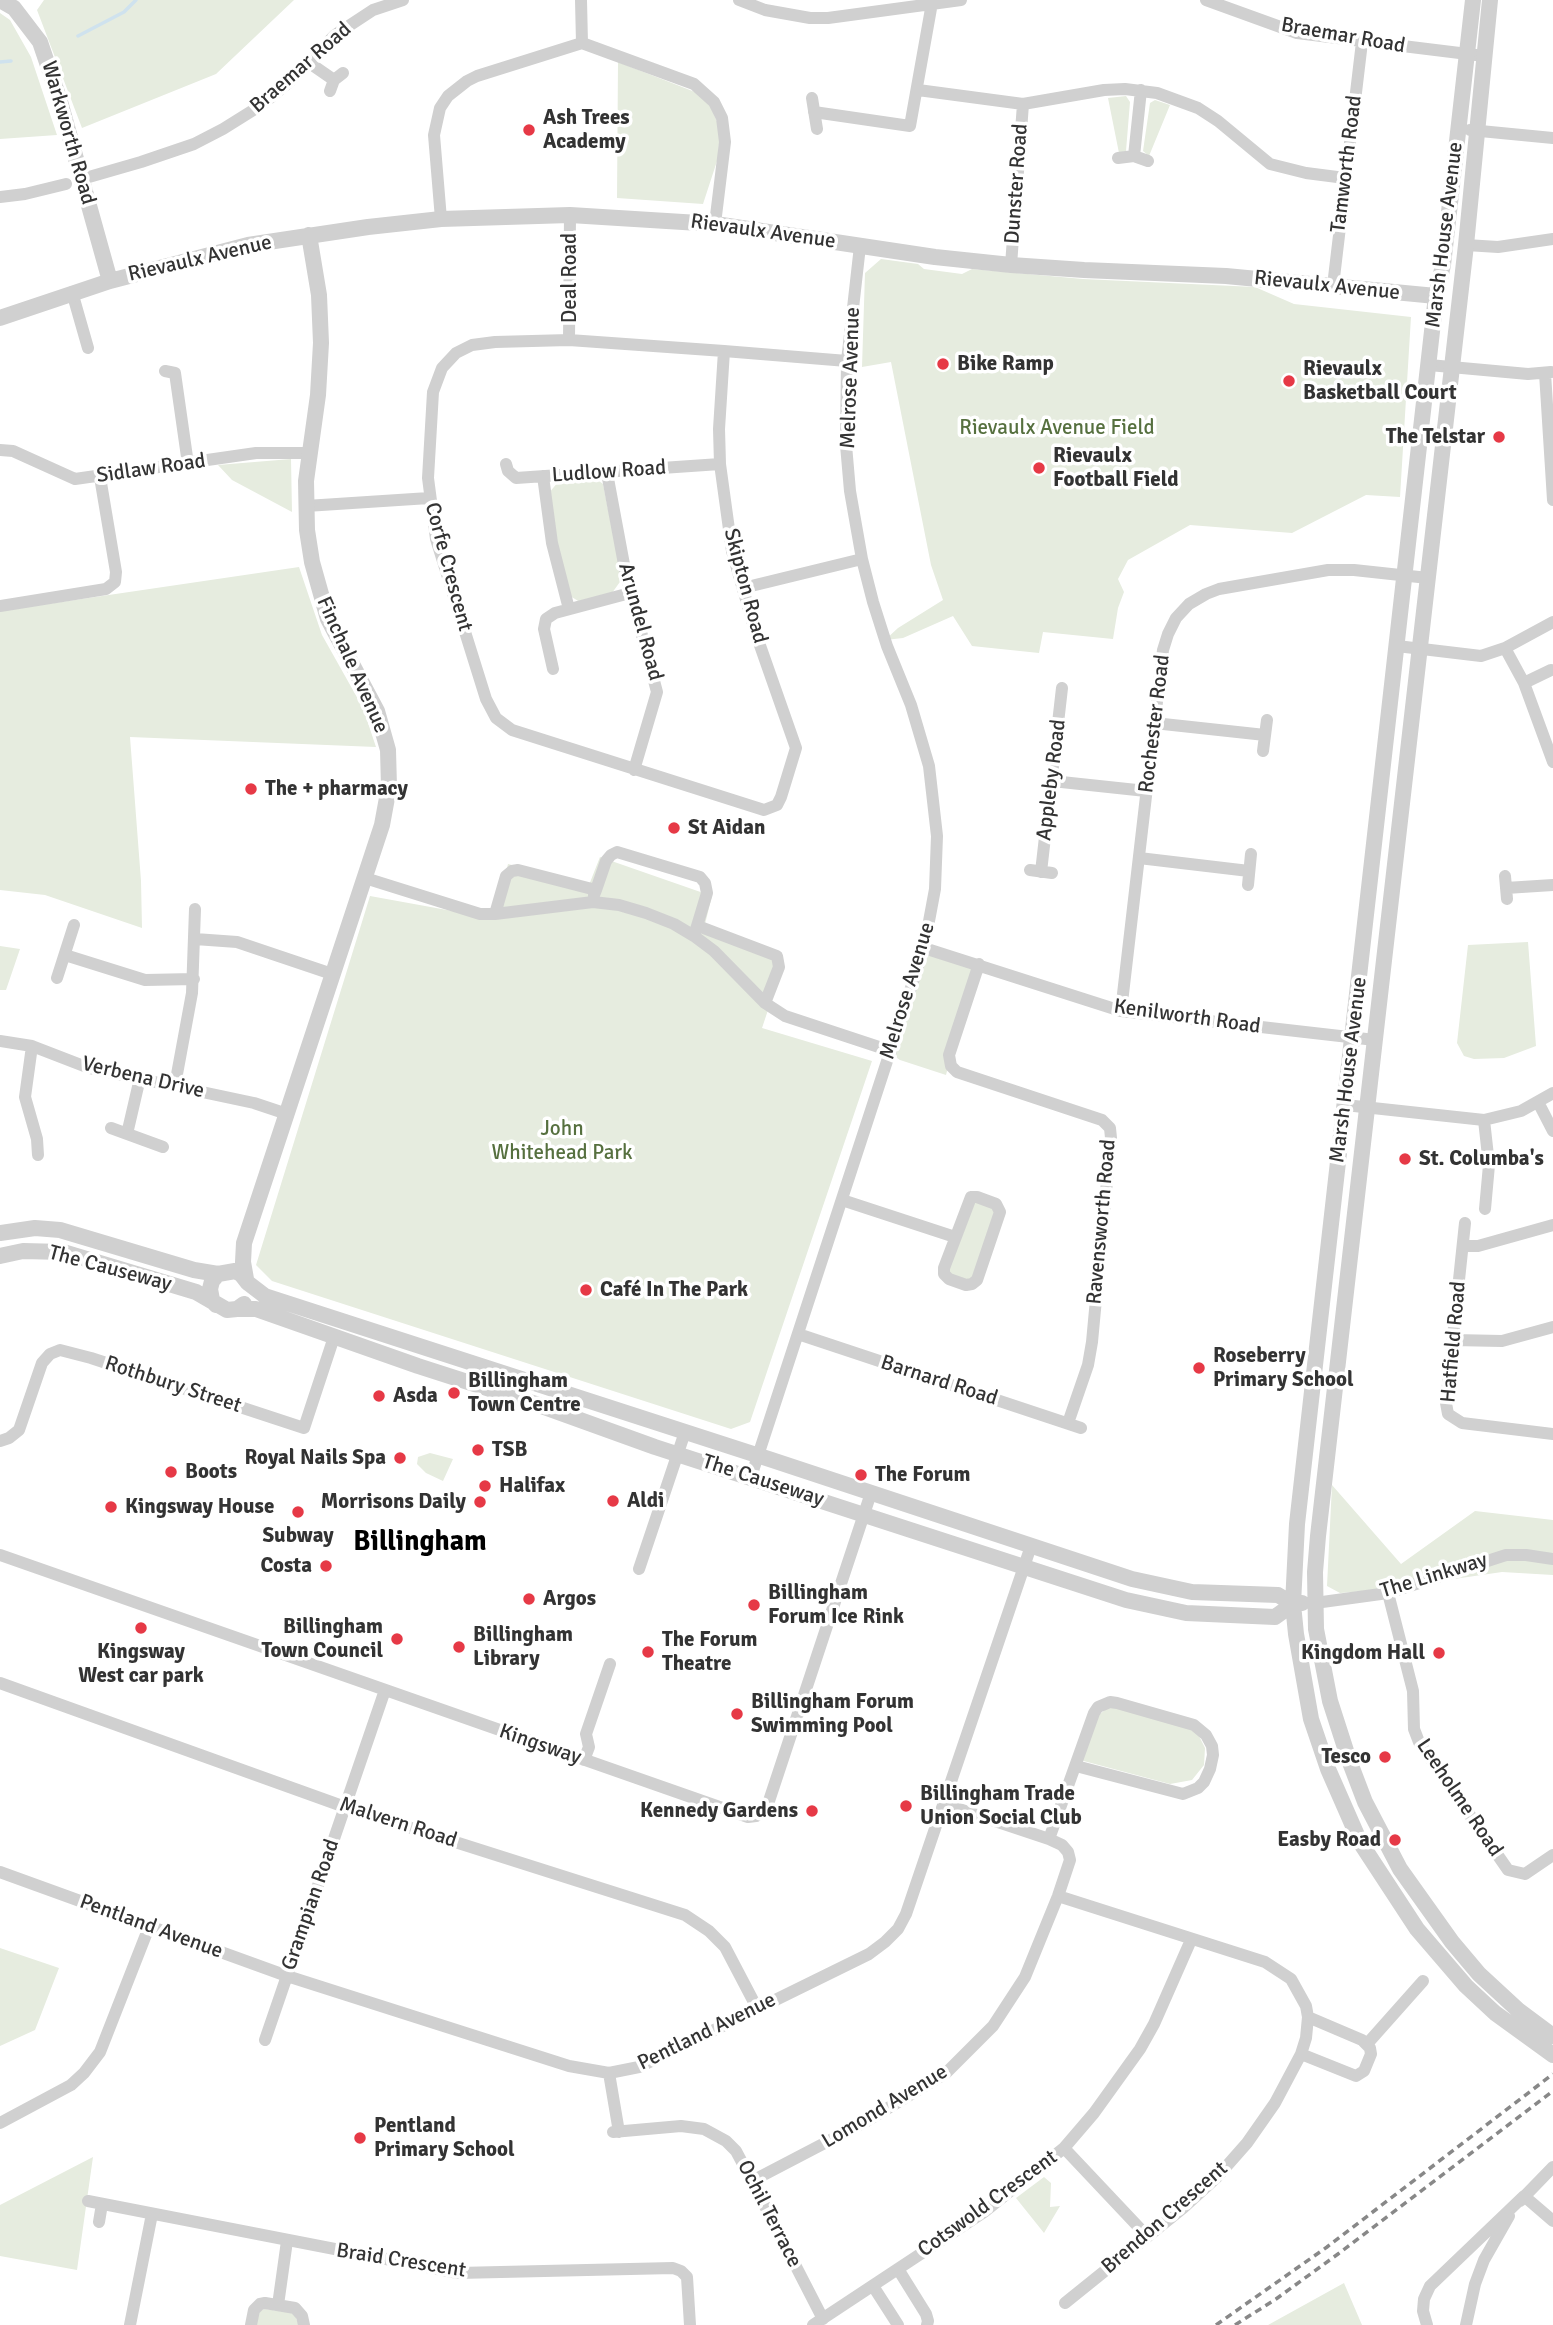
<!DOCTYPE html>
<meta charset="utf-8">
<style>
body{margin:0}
canvas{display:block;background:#fff}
</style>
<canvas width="1553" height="2325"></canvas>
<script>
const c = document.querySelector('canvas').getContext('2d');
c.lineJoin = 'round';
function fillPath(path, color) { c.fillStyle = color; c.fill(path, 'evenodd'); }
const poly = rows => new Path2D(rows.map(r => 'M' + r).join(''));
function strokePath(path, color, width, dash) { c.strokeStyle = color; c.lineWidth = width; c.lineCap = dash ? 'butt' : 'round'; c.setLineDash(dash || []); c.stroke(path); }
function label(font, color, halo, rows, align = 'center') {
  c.font = font + ' Signika,sans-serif'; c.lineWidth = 7; c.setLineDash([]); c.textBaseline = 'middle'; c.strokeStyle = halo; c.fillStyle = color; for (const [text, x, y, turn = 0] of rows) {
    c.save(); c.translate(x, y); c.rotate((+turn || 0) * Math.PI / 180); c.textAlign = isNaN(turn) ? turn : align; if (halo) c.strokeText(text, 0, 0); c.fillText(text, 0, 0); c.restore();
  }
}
fillPath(poly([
 [44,0,294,0,216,74,82,128,37,10],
 [0,13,10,20,31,57,57,135,0,139],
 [618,62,695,92,709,104,720,128,718,158,703,204,617,198],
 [1126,96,1130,102,1126,151,1119,153,1108,98],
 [1155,100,1170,105,1149,156,1143,151,1150,103],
 [881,259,918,264,924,269,962,274,972,269,1083,279,1255,287,1294,304,1411,317,1400,497,1366,495,1292,533,1190,525,1128,560,1118,579,1124,592,1118,608,1113,639,1043,632,1039,653,972,646,953,616,903,638,885,640,898,628,943,600,931,565,891,362,862,367,865,273],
 [291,459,292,512,232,480,218,465],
 [595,478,603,484,622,579,612,593,580,602,570,596,557,547,549,493,558,482],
 [299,567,322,635,363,708,376,747,130,737,141,881,142,928,45,895,0,890,0,611],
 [600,857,712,896,705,924,782,955,773,995,762,1028,872,1061,750,1422,731,1429,272,1281,256,1265,370,896,491,918,495,914,508,864,589,885],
 [1528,942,1536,1046,1504,1058,1474,1059,1464,1056,1457,1043,1468,945],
 [0,946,20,949,6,990,0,990],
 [926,952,974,966,946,1075,900,1060,894,1056],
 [971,1197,1000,1208,972,1284,944,1271],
 [430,1453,453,1459,443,1481,426,1473,417,1464,418,1457],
 [1332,1485,1401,1564,1475,1511,1553,1520,1553,1575,1502,1572,1379,1590,1340,1593,1327,1586],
 [1120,1706,1195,1728,1205,1748,1204,1765,1192,1780,1170,1784,1080,1760,1092,1721,1106,1709],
 [0,1948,59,1968,35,2030,0,2046],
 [93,2157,77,2270,0,2256,0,2205],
 [1044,2177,1051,2183,1050,2207,1060,2206,1044,2233,1016,2198],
 [1344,2283,1362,2325,1268,2325],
 [265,2309,294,2313,299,2325,255,2325,260,2311]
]), '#e6ecdf');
strokePath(poly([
 [78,36,124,12,136,0],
 [0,62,11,61]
]), '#cfe2ee', 3.5);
strokePath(poly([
 [581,0,582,43],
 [739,0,765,10,810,18,828,18,961,0],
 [1206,0,1297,33,1484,56],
 [308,62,334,80],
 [918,90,1023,104,1104,90,1125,89,1157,93,1198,108,1218,121,1270,164,1306,173,1345,178],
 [330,91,334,80,343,73],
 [812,98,817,129],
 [814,112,910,126,932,3],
 [1470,130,1553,138],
 [1134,156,1148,161],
 [1118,158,1134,156,1141,90],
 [82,179,141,162,194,144,223,129,263,104,287,84,335,35,373,10,403,0],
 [0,197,25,194,66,184],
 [441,219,434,135,440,108,448,96,467,81,477,76,582,43,694,84,714,102,722,118,725,142,715,224],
 [1466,245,1498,247,1553,239],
 [1011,265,1023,104],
 [1333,286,1362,42],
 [72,292,88,348],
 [569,340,570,215],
 [724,351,719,429,720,464,732,551,756,634,796,748,781,797,777,805,764,810,512,730,496,718,486,699,436,539,428,478,433,392,442,368,456,353,472,345,495,342,569,340,724,351,847,361],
 [1429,365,1528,374,1551,372],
 [165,371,175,373,188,464],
 [1545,373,1553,500],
 [0,450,13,451,75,479,256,453,308,453],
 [506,464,508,471,516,478,720,464],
 [607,473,626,575,657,692,634,770],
 [543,476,552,543,569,609],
 [306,506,429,498],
 [743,588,862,559],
 [0,606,106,589,115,582,116,572,100,477],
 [1397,646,1481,656,1505,648,1553,622],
 [1505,648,1524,683,1553,762],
 [553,669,544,629,546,619,555,613,630,593],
 [1524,683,1551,670],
 [1154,723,1265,735],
 [1263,751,1267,720],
 [1052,781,1146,791],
 [1139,858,1249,871],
 [1030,870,1052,873],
 [1041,872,1062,688],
 [1505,876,1507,899],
 [365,878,480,914,495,914,593,902,619,905,646,913,674,924,694,936,714,951,765,1003,785,1016,891,1051],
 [1248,885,1251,854],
 [1506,888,1553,885],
 [596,890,606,861,611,855,617,852,700,877,705,883,707,893,694,936],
 [495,914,506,876,512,871,518,870,596,890,594,895],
 [698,926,777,956,779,967,765,1003],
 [195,939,237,942,332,974],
 [924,948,1121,1011,1375,1040],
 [65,955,145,980,194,979],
 [979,964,949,1055,951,1066,957,1072,1102,1120,1110,1128,1111,1138,1092,1342,1088,1365,1068,1423],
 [57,978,74,925],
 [1121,1011,1163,650,1168,634,1176,618,1189,604,1206,594,1219,589,1328,570,1354,570,1428,578],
 [0,1041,32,1046,89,1068,254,1103,287,1114],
 [32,1046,25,1097,37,1139,38,1155],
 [175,1085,192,993,195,909],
 [1538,1102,1553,1131],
 [1345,1105,1484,1120,1521,1111,1553,1093],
 [1484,1120,1489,1165,1485,1209],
 [111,1128,163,1147],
 [127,1134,140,1078],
 [971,1197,977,1197,996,1204,1000,1212,977,1280,972,1284,966,1285,949,1279,944,1274,944,1268,971,1197],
 [842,1200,955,1237],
 [1465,1223,1446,1403,1448,1414,1462,1423,1553,1434],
 [1464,1246,1478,1246,1553,1225],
 [798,1334,1081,1428],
 [1453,1340,1502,1341,1553,1327],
 [0,1441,9,1438,19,1430,42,1363,50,1354,60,1350,91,1358,304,1428,334,1337],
 [751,1477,924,948,935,889,937,836,929,766,911,705,887,646,873,602,862,559,850,491,846,445,847,361,860,246],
 [0,1555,748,1817,756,1816,767,1807,871,1493],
 [639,1569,685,1432],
 [1388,1593,1413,1691,1414,1729,1419,1742,1508,1870,1525,1874,1553,1855],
 [1315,1603,1388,1593,1506,1555,1526,1555,1553,1559],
 [0,1683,345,1807,685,1915,709,1931,725,1947,757,2008],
 [584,1760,589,1747,586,1734,610,1664],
 [1049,1839,1094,1713,1098,1707,1110,1702,1117,1703,1194,1725,1206,1735,1212,1746,1213,1755,1210,1769,1204,1782,1198,1788,1183,1794,1076,1766],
 [0,1872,287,1976,569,2066,609,2073,639,2067,869,1954,885,1942,898,1929,906,1914,1031,1546],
 [1058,1896,1265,1962,1291,1979,1306,2006,1308,2017,1306,2038,1301,2054,1275,2103,1247,2143,1217,2177,1183,2208,1065,2303],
 [265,2040,385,1690],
 [1367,2044,1423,1981],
 [1301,2054,1356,2076,1364,2071,1371,2054,1370,2048,1362,2040,1308,2017],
 [609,2073,619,2132],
 [0,2123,71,2085,84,2073,100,2052,149,1927],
 [613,2132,681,2126,704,2129,726,2141,736,2151,752,2181,823,2319],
 [1064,2148,1147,2236],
 [752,2181,865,2122,946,2073,993,2026,1025,1977,1058,1896,1070,1860,1068,1852,1062,1845,1049,1839,944,1804],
 [88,2201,458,2273,673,2268,681,2271,687,2277,690,2325],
 [1520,2201,1553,2167],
 [99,2222,102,2204],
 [898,2269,926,2314,928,2321,927,2325],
 [873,2286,898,2325],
 [278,2305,287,2241],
 [130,2325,152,2214],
 [251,2325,254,2310,260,2304,265,2303,295,2308,302,2316,304,2325],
 [813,2325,984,2212,1064,2148,1094,2113,1140,2049,1154,2024,1191,1940],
 [1427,2325,1423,2311,1424,2299,1430,2286,1524,2196,1553,2221],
 [1466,2325,1475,2284,1484,2260,1509,2216]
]), '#d0d0d0', 12);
strokePath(poly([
 [0,0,14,8,40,42,59,98,110,281],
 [1473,0,1443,265,1436,296,1297,1524,1293,1604,1296,1634,1311,1719,1328,1769,1360,1842,1417,1929,1466,1986,1495,2013,1553,2055],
 [1490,0,1466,245,1318,1536,1315,1572,1316,1629,1330,1701,1349,1760,1365,1802,1400,1869,1452,1942,1479,1974,1518,2010,1553,2036],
 [0,318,110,281,248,245,368,227,441,219,538,216,570,215,715,224,935,257,1011,265,1084,270,1226,276,1436,296],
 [0,1233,35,1228,60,1230,194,1270,218,1274],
 [0,1256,23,1251,63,1252,196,1292,227,1310,237,1309,244,1304],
 [246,1279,243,1262,244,1243,382,825,389,787,388,750,377,711,328,619,312,562,307,530,306,481,318,395,321,343,319,295,309,235],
 [248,1283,265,1296,772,1460,1132,1579,1192,1592,1278,1595,1293,1604,1302,1603],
 [216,1305,212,1300,210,1289,212,1281,218,1274,235,1271,241,1274,248,1283],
 [237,1309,256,1309,418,1366,533,1403,655,1447,1126,1600,1186,1613,1275,1617,1293,1604]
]), '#d0d0d0', 16);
strokePath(poly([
 [1216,2325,1327,2247,1553,2074],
 [1235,2325,1276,2299,1338,2254,1553,2091]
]), '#888', 3.5, [7, 5]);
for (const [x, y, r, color] of [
 [529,130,7,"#e63946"],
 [943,364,7,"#e63946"],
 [1289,381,7,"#e63946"],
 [1499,437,7,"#e63946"],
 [1039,468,7,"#e63946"],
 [251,789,7,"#e63946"],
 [674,828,7,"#e63946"],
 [1405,1159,7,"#e63946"],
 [586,1290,7,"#e63946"],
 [1199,1368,7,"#e63946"],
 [454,1393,7,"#e63946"],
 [379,1396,7,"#e63946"],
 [478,1450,7,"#e63946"],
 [400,1458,7,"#e63946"],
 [171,1472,7,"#e63946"],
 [861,1475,7,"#e63946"],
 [485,1486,7,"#e63946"],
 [613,1501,7,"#e63946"],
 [480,1502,7,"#e63946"],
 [111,1507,7,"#e63946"],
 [298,1512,7,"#e63946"],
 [326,1566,7,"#e63946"],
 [529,1599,7,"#e63946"],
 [754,1605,7,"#e63946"],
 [141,1628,7,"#e63946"],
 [397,1639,7,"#e63946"],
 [459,1647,7,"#e63946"],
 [648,1652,7,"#e63946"],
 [1439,1653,7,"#e63946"],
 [737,1714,7,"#e63946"],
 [1385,1757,7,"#e63946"],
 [906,1806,7,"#e63946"],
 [812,1811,7,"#e63946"],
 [1395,1840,7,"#e63946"],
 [360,2138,7,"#e63946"]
]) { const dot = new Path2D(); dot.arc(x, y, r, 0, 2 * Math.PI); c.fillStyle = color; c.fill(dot); strokePath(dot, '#fff', 2.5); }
label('21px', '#333', '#fff', [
 ["Braemar Road",1343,36,10],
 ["Braemar Road",301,68,-41],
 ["Warkworth Road",68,133,74],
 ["Tamworth Road",1347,164,-83],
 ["Dunster Road",1017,184,-86],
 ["Rievaulx Avenue",763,232,8],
 ["Marsh House Avenue",1445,235,-83],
 ["Rievaulx Avenue",200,259,-13],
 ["Deal Road",570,278,-90],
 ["Rievaulx Avenue",1327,286,6],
 ["Melrose Avenue",851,378,-88],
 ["Sidlaw Road",151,469,-8],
 ["Ludlow Road",609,472,-4],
 ["Corfe Crescent",448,567,75],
 ["Skipton Road",745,586,75],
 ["Arundel Road",640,622,75],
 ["Finchale Avenue",352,665,66],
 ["Rochester Road",1155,724,-83],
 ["Appleby Road",1052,780,-83],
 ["Melrose Avenue",908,991,-73],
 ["Kenilworth Road",1187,1017,8],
 ["Marsh House Avenue",1349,1070,-83],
 ["Verbena Drive",143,1078,13],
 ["Ravensworth Road",1102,1222,-85],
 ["The Causeway",110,1269,15],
 ["Hatfield Road",1454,1342,-85],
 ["Barnard Road",939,1381,18],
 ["Rothbury Street",173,1385,18],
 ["The Causeway",763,1481,18],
 ["The Linkway",1434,1576,-17],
 ["Kingsway",540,1745,19],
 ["Leeholme Road",1459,1798,56],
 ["Malvern Road",398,1823,18],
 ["Grampian Road",311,1905,-71],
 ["Pentland Avenue",151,1927,20],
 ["Pentland Avenue",707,2032,-26],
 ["Lomond Avenue",885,2107,-31],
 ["Cotswold Crescent",988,2204,-36],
 ["Ochil Terrace",769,2214,63],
 ["Brendon Crescent",1165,2218,-41],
 ["Braid Crescent",401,2261,9]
]);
label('bold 21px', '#333', '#fff', [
 ["Ash Trees",543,118],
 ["Academy",543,142],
 ["Bike Ramp",957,364],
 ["Rievaulx",1303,369],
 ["Basketball Court",1303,393],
 ["The Telstar",1485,437,"right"],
 ["Rievaulx",1053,456],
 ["Football Field",1053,480],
 ["The + pharmacy",265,789],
 ["St Aidan",688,828],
 ["St. Columba's",1419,1159],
 ["Café In The Park",600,1290],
 ["Roseberry",1213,1356],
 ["Primary School",1213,1380],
 ["Billingham",468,1381],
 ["Town Centre",468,1405],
 ["Asda",393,1396],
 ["TSB",492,1450],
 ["Royal Nails Spa",386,1458,"right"],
 ["Boots",185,1472],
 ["The Forum",875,1475],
 ["Halifax",499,1486],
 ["Aldi",627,1501],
 ["Morrisons Daily",466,1502,"right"],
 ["Kingsway House",125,1507],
 ["Subway",298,1536,"center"],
 ["Costa",312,1566,"right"],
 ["Billingham",768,1593],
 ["Forum Ice Rink",768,1617],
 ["Argos",543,1599],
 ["Billingham",383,1627,"right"],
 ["Town Council",383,1651,"right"],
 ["Billingham",473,1635],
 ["Library",473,1659],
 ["The Forum",662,1640],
 ["Theatre",662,1664],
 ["Kingsway",141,1652,"center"],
 ["West car park",141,1676,"center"],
 ["Kingdom Hall",1425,1653,"right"],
 ["Billingham Forum",751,1702],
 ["Swimming Pool",751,1726],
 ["Tesco",1371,1757,"right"],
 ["Billingham Trade",920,1794],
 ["Union Social Club",920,1818],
 ["Kennedy Gardens",798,1811,"right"],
 ["Easby Road",1381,1840,"right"],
 ["Pentland",374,2126],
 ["Primary School",374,2150]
], 'left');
label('21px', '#56703f', '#fff', [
 ["Rievaulx Avenue Field",1057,428],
 ["John",562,1129],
 ["Whitehead Park",562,1153]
]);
label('bold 28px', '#000', '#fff', [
 ["Billingham",420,1543]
]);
</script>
